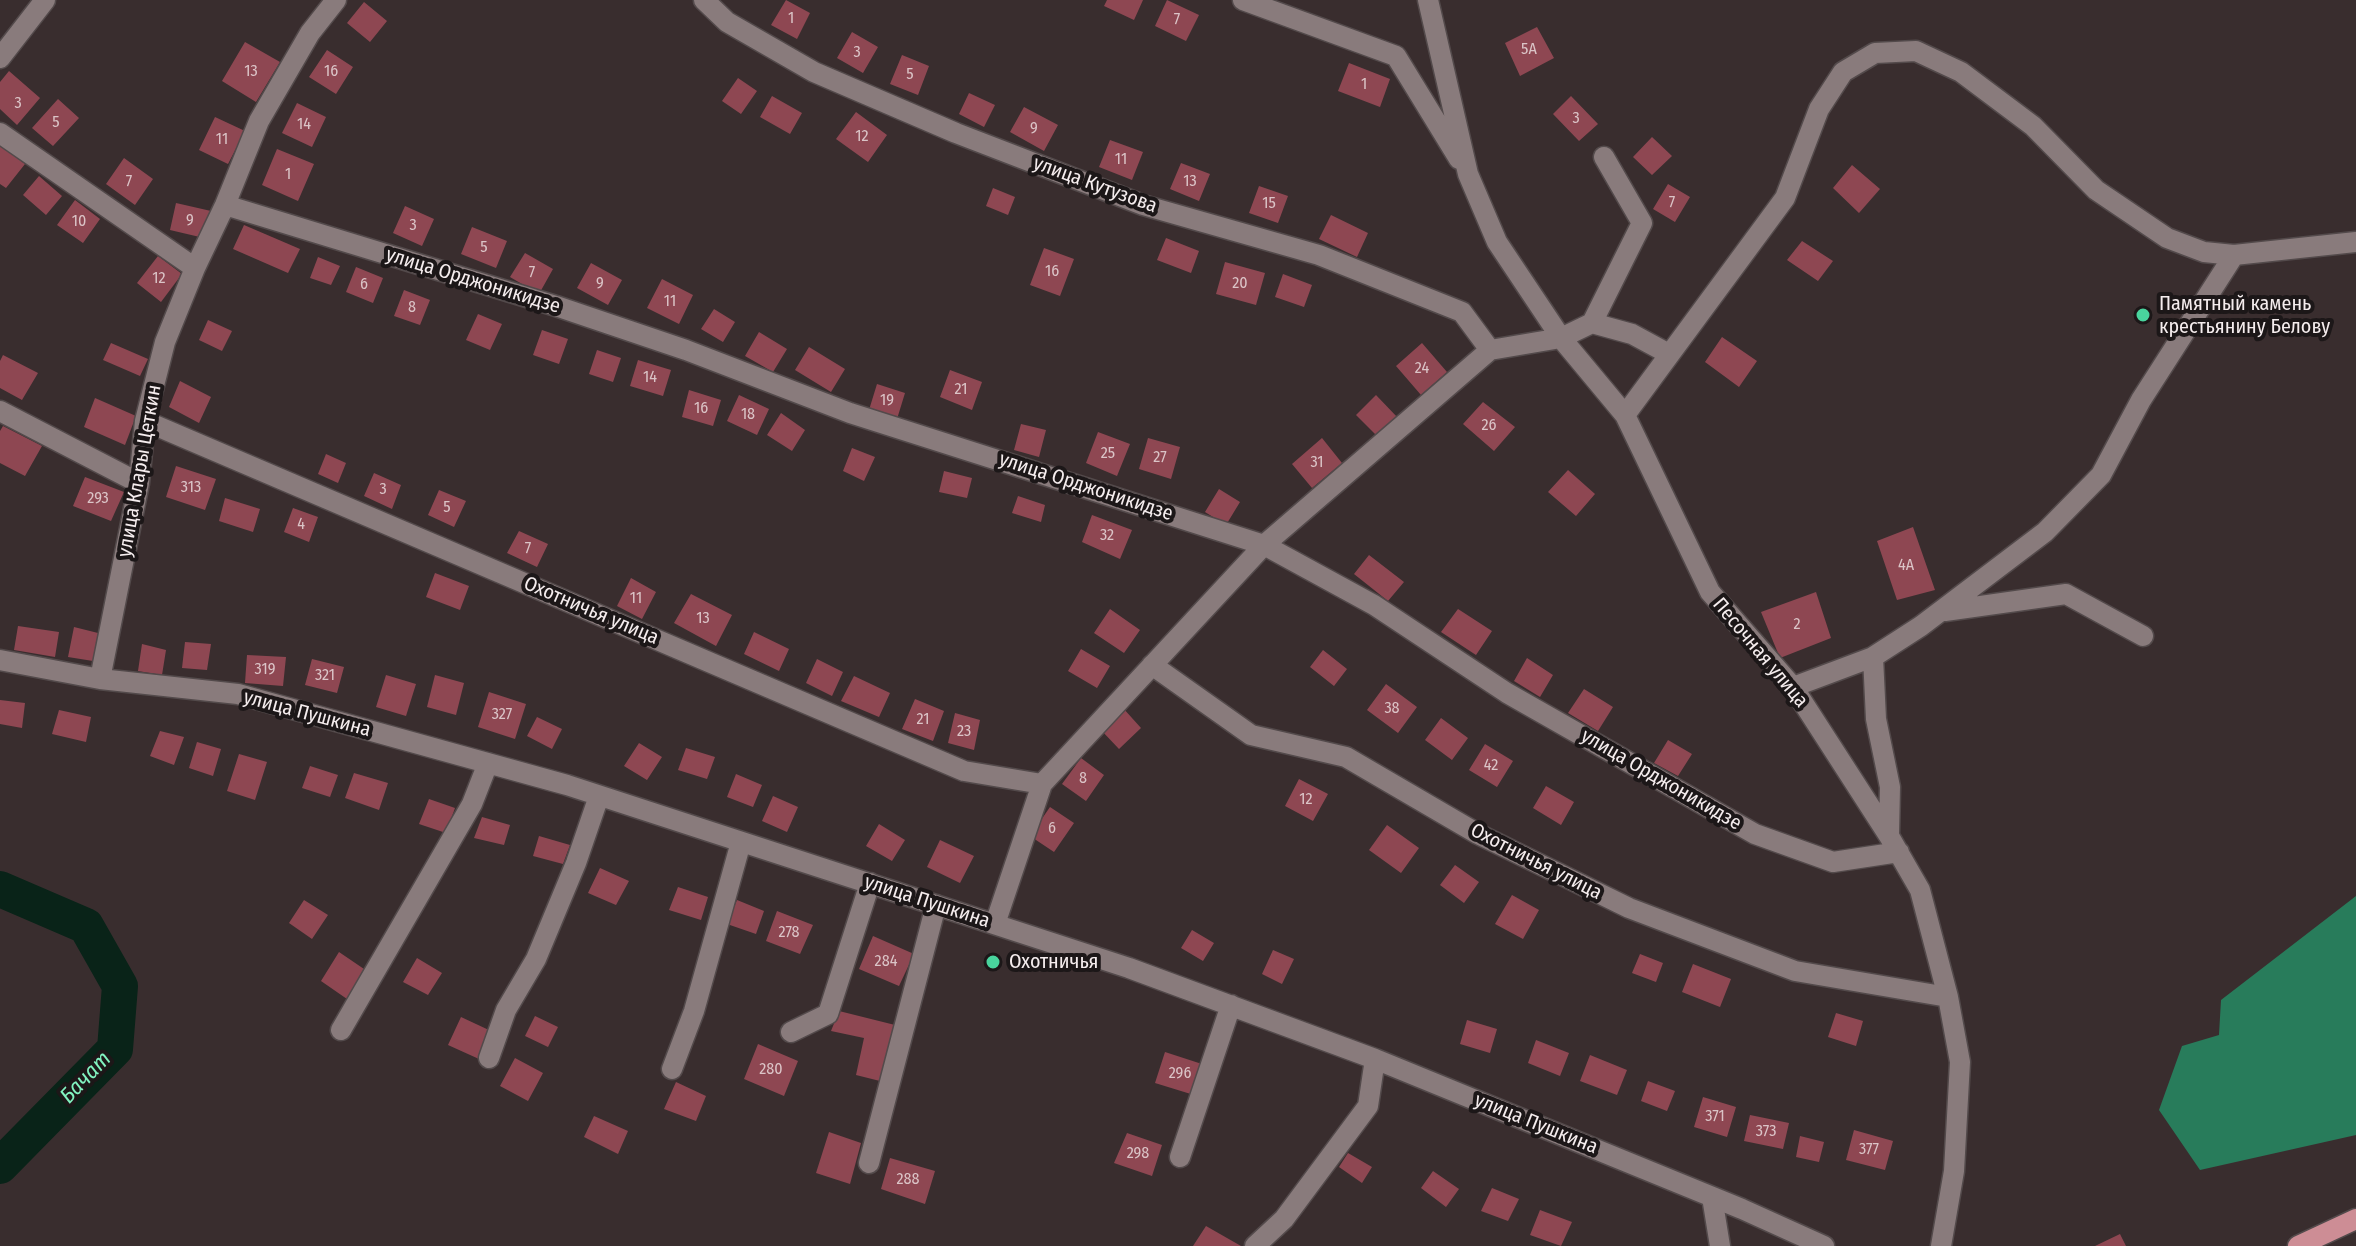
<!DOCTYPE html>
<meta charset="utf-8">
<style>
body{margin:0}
canvas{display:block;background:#392d2e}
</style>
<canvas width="2356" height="1246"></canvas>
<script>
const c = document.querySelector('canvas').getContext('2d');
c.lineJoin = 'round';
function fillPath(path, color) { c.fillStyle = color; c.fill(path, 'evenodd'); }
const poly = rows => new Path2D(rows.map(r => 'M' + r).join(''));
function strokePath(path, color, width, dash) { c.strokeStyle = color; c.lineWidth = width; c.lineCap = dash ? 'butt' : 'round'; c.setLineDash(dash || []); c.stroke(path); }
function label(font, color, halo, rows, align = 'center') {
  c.font = font + ' "Fira Sans Condensed",sans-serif'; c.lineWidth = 8; c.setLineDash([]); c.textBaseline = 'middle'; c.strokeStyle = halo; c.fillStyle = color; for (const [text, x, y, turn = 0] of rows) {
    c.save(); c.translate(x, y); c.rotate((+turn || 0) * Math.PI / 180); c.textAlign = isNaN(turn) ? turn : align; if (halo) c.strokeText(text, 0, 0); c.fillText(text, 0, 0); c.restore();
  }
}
fillPath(poly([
 [2356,896,2356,1135,2200,1170,2159,1110,2182,1046,2219,1035,2221,1000]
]), '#287c5b');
strokePath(poly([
 [0,889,86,926,120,986,115,1049,0,1166]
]), '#092318', 36);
fillPath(poly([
 [786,0,810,13,797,39,771,25],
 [1107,0,1143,0,1134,20,1104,6],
 [1167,0,1199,15,1186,41,1155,26],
 [364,2,387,21,370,42,347,23],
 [1537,27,1554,58,1520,76,1505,43],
 [852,32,878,47,863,73,837,58],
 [245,42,280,62,256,102,222,81],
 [327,50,353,67,336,94,309,77],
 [902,55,929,66,918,95,890,84],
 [1349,63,1390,79,1380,107,1338,91],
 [9,71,40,98,17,125,0,109,0,82],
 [738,78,757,91,741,114,722,101],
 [969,93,995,105,984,127,959,114],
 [772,96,802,113,790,134,760,117],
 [1571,96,1598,124,1579,141,1553,114],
 [58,99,79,118,53,146,32,128],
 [297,103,326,117,312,147,282,133],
 [1024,107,1058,125,1044,151,1010,132],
 [856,112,887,135,868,162,836,139],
 [215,117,245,131,228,164,199,150],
 [1652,137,1672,156,1652,175,1633,157],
 [1110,140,1143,152,1132,180,1099,167],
 [0,145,25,164,6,188,0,184],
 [277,149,314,164,298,201,262,185],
 [124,158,153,179,135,205,106,184],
 [1181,163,1210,174,1199,201,1170,189],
 [1852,165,1880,189,1859,213,1833,188],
 [39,176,62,196,46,215,23,195],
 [1668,184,1690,197,1675,222,1653,209],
 [1259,186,1288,196,1278,223,1249,213],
 [993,188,1015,197,1008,215,986,206],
 [75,200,100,219,83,243,57,225],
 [176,203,211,211,204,238,170,230],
 [405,206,434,219,422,246,393,233],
 [1331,215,1368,233,1357,257,1319,239],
 [244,225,300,249,288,273,233,249],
 [472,227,507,241,496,268,461,254],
 [1166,238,1199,251,1191,273,1157,260],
 [1802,241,1833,261,1818,281,1787,260],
 [1044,248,1074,259,1060,296,1030,285],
 [525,253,553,269,539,294,510,277],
 [158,256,182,274,161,302,137,283],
 [318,257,340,266,331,285,310,278],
 [1225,262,1265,273,1256,305,1216,294],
 [591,263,622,280,608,305,577,288],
 [356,267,383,278,373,303,346,292],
 [1283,274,1312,285,1304,307,1275,297],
 [662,279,693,295,679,324,647,308],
 [404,290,430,300,420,325,394,316],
 [714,309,735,322,723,342,701,329],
 [478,314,502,324,490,350,466,340],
 [208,320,232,331,222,351,199,340],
 [542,330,568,339,559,364,533,355],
 [759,332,787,349,773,372,745,356],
 [1722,337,1757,361,1739,387,1705,362],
 [111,343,148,359,140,376,103,360],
 [1422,343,1447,372,1421,395,1396,366],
 [809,347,845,369,831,392,795,370],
 [597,350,621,358,613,382,589,374],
 [3,355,38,373,22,400,0,388,0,361],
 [638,360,671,370,663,396,630,386],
 [950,370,982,382,972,410,940,397],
 [180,381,211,397,199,423,169,407],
 [877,384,905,393,897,419,869,410],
 [689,390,721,400,713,426,682,417],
 [739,395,769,409,757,435,727,421],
 [1376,395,1398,418,1379,438,1356,415],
 [95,398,136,416,125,445,84,427],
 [1483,402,1515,427,1494,451,1463,424],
 [781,413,805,430,792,451,767,435],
 [1021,424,1046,430,1039,457,1014,450],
 [3,426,42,446,25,476,0,463,0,431],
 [1098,432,1130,444,1117,476,1086,463],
 [1148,438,1180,447,1171,479,1139,469],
 [1322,438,1342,463,1312,488,1292,464],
 [852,448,875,457,864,481,843,471],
 [326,454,346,463,338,483,318,474],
 [176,466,216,479,205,510,166,497],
 [1568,470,1595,494,1576,516,1548,492],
 [944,471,972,478,967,498,939,492],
 [374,473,401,485,392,509,364,496],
 [85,477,124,492,111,521,73,506],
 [1219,489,1240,502,1226,525,1205,512],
 [439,490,466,501,454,527,428,515],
 [1018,496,1045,505,1041,522,1012,513],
 [225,498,260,509,253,532,219,521],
 [293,508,318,517,309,542,284,532],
 [1092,515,1132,530,1120,559,1082,542],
 [1913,527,1935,590,1897,600,1877,541],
 [519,531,548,544,537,567,507,553],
 [1369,555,1404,582,1388,601,1354,574],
 [435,573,469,586,460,610,426,597],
 [631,578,656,592,642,619,617,606],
 [1816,592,1831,638,1780,658,1761,612],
 [691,594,732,615,716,646,674,623],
 [1110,609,1140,630,1124,653,1094,633],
 [1458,609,1492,631,1476,655,1441,632],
 [18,626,59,632,55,657,14,650],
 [74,627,98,633,93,661,68,657],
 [754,632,789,649,779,671,744,654],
 [185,642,211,644,207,670,182,668],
 [142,644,166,650,162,675,138,671],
 [1081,649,1110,666,1097,688,1068,671],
 [1323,650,1347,669,1334,686,1310,667],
 [247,655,286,657,283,686,245,683],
 [1527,658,1553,675,1540,697,1514,681],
 [312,659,344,667,337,693,305,685],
 [817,659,843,672,832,696,806,683],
 [386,675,416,684,406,716,376,707],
 [435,675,464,683,456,715,427,707],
 [854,676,890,693,879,717,841,701],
 [1386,684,1417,707,1398,733,1367,710],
 [1584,689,1613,707,1598,731,1568,713],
 [489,692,526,704,515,739,478,727],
 [915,699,944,711,933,741,902,729],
 [0,700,25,703,22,728,0,724],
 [1123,708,1141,728,1119,749,1101,730],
 [59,710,91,717,86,742,52,734],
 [955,713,980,720,974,750,948,743],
 [537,717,562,729,552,749,527,736],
 [1441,718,1468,738,1452,760,1425,740],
 [160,731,184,737,174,765,150,756],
 [1668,740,1692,754,1678,776,1654,763],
 [197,742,221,749,213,776,189,768],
 [639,743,662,757,647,780,624,766],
 [1485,744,1513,761,1497,787,1469,770],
 [686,748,715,757,707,779,678,770],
 [239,754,267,762,255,800,227,791],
 [1081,758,1104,775,1086,801,1062,784],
 [310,766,338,775,330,797,302,788],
 [354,773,388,783,379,810,345,798],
 [736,774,762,785,753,807,727,797],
 [1299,779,1328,794,1313,821,1285,806],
 [1546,786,1574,802,1561,825,1533,808],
 [773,796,798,807,787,832,762,821],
 [429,799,455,808,446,833,419,824],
 [1050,807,1074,823,1054,852,1030,836],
 [482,817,510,825,504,845,474,838],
 [879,824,905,840,892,861,866,846],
 [1387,825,1419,848,1401,873,1369,850],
 [539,836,570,845,563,864,533,856],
 [940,840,974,856,960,883,927,867],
 [1455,865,1479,882,1464,903,1440,885],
 [600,868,629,881,616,905,588,893],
 [678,887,708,897,701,920,669,910],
 [1512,895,1539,910,1523,939,1495,924],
 [304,900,328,915,312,939,289,923],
 [737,900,764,911,756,934,727,924],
 [777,911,813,925,800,954,766,941],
 [1192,930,1214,943,1203,961,1181,948],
 [873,936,914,954,899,986,859,969],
 [1273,950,1294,959,1282,984,1262,974],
 [339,952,364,969,347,999,321,981],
 [1640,954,1663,963,1656,982,1632,973],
 [417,958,442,973,428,995,403,982],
 [1693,964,1731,979,1720,1007,1682,992],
 [839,1011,895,1025,880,1081,856,1075,864,1038,831,1031],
 [1836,1013,1863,1021,1856,1046,1828,1037],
 [535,1016,558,1027,548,1047,525,1036],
 [461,1017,491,1031,479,1059,448,1045],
 [1467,1020,1497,1029,1490,1053,1460,1044],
 [1536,1040,1569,1053,1560,1076,1528,1063],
 [758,1044,798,1061,784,1096,744,1079],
 [1165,1052,1205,1065,1194,1095,1155,1083],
 [1590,1055,1627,1070,1617,1095,1580,1081],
 [515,1058,543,1073,528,1101,500,1086],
 [1648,1081,1675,1091,1667,1111,1641,1101],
 [676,1082,706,1096,696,1121,664,1109],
 [1703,1097,1736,1107,1727,1137,1694,1127],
 [1750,1115,1789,1123,1783,1149,1744,1141],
 [594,1116,628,1131,618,1154,584,1137],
 [1854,1130,1893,1141,1885,1170,1846,1160],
 [829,1132,861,1143,850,1184,816,1173],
 [1127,1133,1162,1145,1152,1176,1114,1163],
 [1800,1136,1824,1142,1819,1162,1796,1157],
 [1348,1153,1372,1167,1362,1183,1339,1167],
 [890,1158,935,1171,925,1204,881,1189],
 [1433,1171,1459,1189,1446,1207,1421,1188],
 [1492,1188,1519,1199,1508,1221,1481,1211],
 [1540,1210,1572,1222,1561,1246,1530,1235],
 [1206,1226,1241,1246,1193,1246],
 [2120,1234,2126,1246,2095,1246]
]), '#8e4752');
const minor = poly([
 [704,0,727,22,814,72,956,133,1143,205,1319,255,1462,312,1490,350],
 [1243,0,1396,56,1459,159],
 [1428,0,1468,174,1497,242,1561,338,1625,415,1710,592,1793,687,1889,836,1920,890,1948,997,1960,1062,1954,1171,1941,1246],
 [0,58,45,0],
 [0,133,195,268],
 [225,205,556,306,686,350,850,413,1264,545,1374,605,1507,693,1755,834,1833,862,1899,852],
 [1592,323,1642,223,1604,157],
 [0,411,139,483],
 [1625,415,1785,198,1819,109,1843,72,1875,53,1916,51,1961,72,2033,126,2096,190,2167,238,2204,252,2234,255],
 [145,421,964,771,1042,784],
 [1945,611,2066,594,2143,636],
 [0,660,100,679,238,694,567,785,1129,968,1375,1059,1742,1209,1824,1246],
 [1152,665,1251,735,1346,757,1478,834,1629,908,1795,971,1948,997],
 [100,679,139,483,145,421,165,342,195,268,225,205,259,121,310,33,336,0],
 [1793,687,1873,657],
 [1889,835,1890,787,1876,719,1873,657,1921,626,2045,532,2101,475,2141,400,2234,255,2356,242],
 [995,924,1042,784,1264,545,1490,350,1561,338,1592,323,1632,334,1669,354],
 [341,1030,472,804,488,763],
 [791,1032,828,1014,870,883],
 [489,1058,506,1010,536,959,576,863,599,796],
 [672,1069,694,1011,741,842],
 [1180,1157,1231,1005],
 [869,1163,936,905],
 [1712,1197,1720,1246],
 [1255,1246,1284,1219,1368,1106,1375,1059]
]);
const major = poly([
 [2298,1246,2356,1219]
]);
strokePath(minor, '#534a4b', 23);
strokePath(major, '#534a4b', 23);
strokePath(minor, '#897b7c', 20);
strokePath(major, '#cd8d95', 20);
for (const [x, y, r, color] of [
 [2143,315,8,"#49d49d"],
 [993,962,8,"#49d49d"]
]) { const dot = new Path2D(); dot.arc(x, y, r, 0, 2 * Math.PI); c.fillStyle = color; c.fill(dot); strokePath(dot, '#1c1718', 3); }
label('16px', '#dbc4c7', null, [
 ["1",791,19],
 ["7",1177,20],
 ["5А",1529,50],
 ["3",857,53],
 ["13",251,72],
 ["16",331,72],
 ["5",910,75],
 ["1",1364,85],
 ["3",18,104],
 ["3",1576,119],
 ["5",56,123],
 ["14",304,125],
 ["9",1034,129],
 ["12",862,137],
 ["11",222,140],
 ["11",1121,160],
 ["1",288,175],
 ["7",129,182],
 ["13",1190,182],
 ["7",1672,203],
 ["15",1269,204],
 ["9",190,221],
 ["10",79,222],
 ["3",413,226],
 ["5",484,248],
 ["16",1052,272],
 ["7",532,273],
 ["12",159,279],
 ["9",600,284],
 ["20",1240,284],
 ["6",364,285],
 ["11",670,302],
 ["8",412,308],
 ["24",1422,369],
 ["14",650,378],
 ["21",961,390],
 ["19",887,401],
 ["16",701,409],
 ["18",748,415],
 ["26",1489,426],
 ["25",1108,454],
 ["27",1160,458],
 ["31",1317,463],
 ["313",191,488],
 ["3",383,490],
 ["293",98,499],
 ["5",447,508],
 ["4",301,525],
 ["32",1107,536],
 ["7",528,549],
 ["4А",1906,566],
 ["11",636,599],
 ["13",703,619],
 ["2",1797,625],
 ["319",265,670],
 ["321",325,676],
 ["38",1392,709],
 ["327",502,715],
 ["21",923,720],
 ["23",964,732],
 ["42",1491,766],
 ["8",1083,779],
 ["12",1306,800],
 ["6",1052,829],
 ["278",789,933],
 ["284",886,962],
 ["280",771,1070],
 ["296",1180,1074],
 ["371",1715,1117],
 ["373",1766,1132],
 ["377",1869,1150],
 ["298",1138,1154],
 ["288",908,1180]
]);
label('20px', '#f5edee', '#1c1718', [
 ["улица Кутузова",1095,185,20],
 ["улица Орджоникидзе",473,281,17],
 ["улица Клары Цеткин",140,471,-80],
 ["улица Орджоникидзе",1086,487,18],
 ["Охотничья улица",591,611,23],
 ["Песочная улица",1760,653,50],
 ["улица Пушкина",307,714,15],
 ["улица Орджоникидзе",1661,780,30],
 ["Охотничья улица",1536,862,27],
 ["улица Пушкина",927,902,18],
 ["улица Пушкина",1536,1124,22]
]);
label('20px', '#f5edee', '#1c1718', [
 ["Памятный камень",2159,304],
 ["крестьянину Белову",2159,327],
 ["Охотничья",1009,962]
], 'left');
label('italic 22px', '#82f2c0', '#1c1718', [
 ["Бачат",86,1078,-46]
]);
</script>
